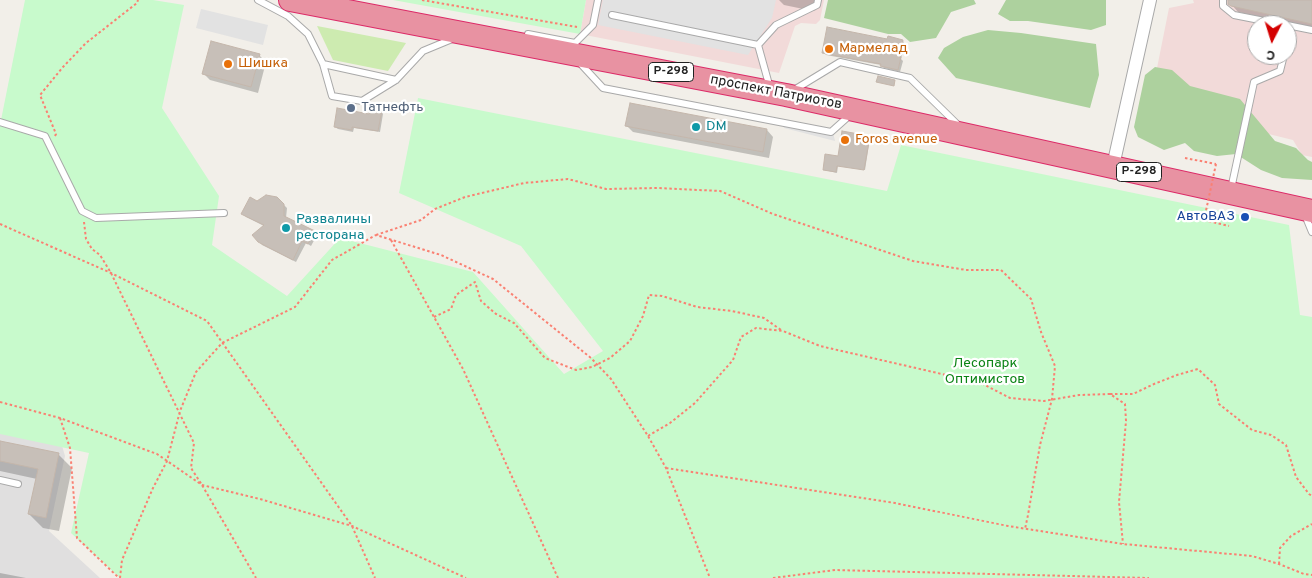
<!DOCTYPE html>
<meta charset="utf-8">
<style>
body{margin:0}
#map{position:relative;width:1312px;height:578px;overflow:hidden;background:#f2efe9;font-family:Overpass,sans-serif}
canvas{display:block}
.north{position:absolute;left:1247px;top:15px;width:50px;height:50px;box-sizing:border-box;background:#fff;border:1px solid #a7a7a7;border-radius:50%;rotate:185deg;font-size:14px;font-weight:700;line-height:20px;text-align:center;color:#222}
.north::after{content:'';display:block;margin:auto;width:18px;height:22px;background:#d40000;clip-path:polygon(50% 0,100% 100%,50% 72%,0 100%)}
</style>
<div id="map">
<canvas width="1312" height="578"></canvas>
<div class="north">С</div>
</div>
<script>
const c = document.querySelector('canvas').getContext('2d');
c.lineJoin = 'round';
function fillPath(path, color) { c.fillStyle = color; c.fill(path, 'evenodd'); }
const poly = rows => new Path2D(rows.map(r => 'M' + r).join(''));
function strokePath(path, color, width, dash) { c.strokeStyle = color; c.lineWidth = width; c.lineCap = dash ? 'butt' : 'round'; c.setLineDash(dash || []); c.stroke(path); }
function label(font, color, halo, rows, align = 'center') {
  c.font = font + ' Overpass,sans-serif'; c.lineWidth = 4.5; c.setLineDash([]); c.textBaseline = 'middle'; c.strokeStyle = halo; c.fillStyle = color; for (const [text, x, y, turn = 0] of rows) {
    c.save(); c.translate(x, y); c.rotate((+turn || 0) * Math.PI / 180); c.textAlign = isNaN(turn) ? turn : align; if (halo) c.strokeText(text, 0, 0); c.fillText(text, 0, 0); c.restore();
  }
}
fillPath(poly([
 [0,409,56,425,65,456,49,531,100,578,0,578]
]), '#e0dfdf');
fillPath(poly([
 [586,0,824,0,820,20,816,24,801,23,795,26,779,73,580,34],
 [1193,0,1312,0,1312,157,1302,155,1293,140,1240,127,1154,83,1169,8,1194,3],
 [1257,25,1287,25,1287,55,1257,55]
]), '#f2dad9');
fillPath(poly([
 [317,26,406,43,388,71,333,60]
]), '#cdebb0');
fillPath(poly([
 [828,0,974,0,976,4,951,12,936,38,910,42,901,34,888,34,824,18],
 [1006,0,1106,0,1106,25,1091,30,1028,21,1010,21,998,14],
 [988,30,1021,33,1096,44,1099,75,1090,108,956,78,938,58,944,48,963,37],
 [1155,67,1172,70,1190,86,1240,99,1275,141,1296,148,1308,160,1312,162,1312,180,1282,178,1261,170,1236,154,1217,156,1194,151,1185,143,1164,150,1138,137,1134,127,1145,75]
]), '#add19e');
fillPath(poly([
 [25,0,153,0,184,5,162,108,219,196,212,245,287,296,340,238,473,272,564,374,603,351,521,246,399,193,418,98,887,191,901,145,1289,225,1300,315,1312,317,1312,578,120,578,71,533,89,453,0,434,0,125],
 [393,0,586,0,580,34]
]), '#c8facc');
fillPath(poly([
 [603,0,776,0,772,18,748,55,598,25],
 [201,9,268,25,263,45,196,28],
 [780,119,833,132,835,141,784,128]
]), '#e2e2e2');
fillPath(poly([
 [779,0,818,0,816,10,813,11,784,5],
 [1233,0,1312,0,1312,28,1238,12,1232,5],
 [903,41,905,44,901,59,903,61,900,72,884,68,881,65,826,55,824,52],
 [259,55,266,62,258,93,210,80,204,74],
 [381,111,383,114,380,132,354,128,353,132,338,129,335,127],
 [626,125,767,130,773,137,769,158,633,132],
 [869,137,870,138,865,170,838,166,837,173,824,170],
 [277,198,287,208,286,218,314,232,317,235,311,246,306,243,296,262,262,245,259,241,264,226,246,217,243,214,257,202],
 [0,442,59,455,72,468,59,531,43,528,29,514,37,479,0,471],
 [0,573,26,578,0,578]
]), '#0003');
const building = poly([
 [1228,0,1312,0,1312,24,1231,6,1228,4,1228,0],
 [827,27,887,39,888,36,903,40,899,57,901,57,898,70,880,66,881,64,822,53,827,27],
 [211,41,260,54,251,87,202,74,211,41],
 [878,76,895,80,894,86,876,82,878,76],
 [630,103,767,129,763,152,625,126,630,103],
 [337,108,369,114,370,108,382,110,378,131,352,127,352,130,334,127,337,108],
 [842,131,870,136,864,170,837,166,836,172,823,170,825,154,838,156,842,131],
 [266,195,277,197,284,204,284,216,315,231,308,244,302,241,293,260,258,242,252,235,264,225,241,214,250,197,257,201,266,195],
 [0,441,59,453,46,518,28,514,38,469,0,461,0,441]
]);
fillPath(building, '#c7bfb8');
strokePath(building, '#c4b6ab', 1);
const lane = poly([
 [258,0,288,16,308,34,323,64,332,96,362,101,396,80,423,51,452,39],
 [1223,0,1223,6,1234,15,1285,25],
 [612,15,758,45],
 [1287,25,1312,30],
 [528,34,575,43,593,25,598,0],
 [1287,42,1290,26],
 [579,62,603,88,831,132,850,115],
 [323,64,396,80],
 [770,88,758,45,776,25,817,5,818,0],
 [794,90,840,62,910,78,958,125],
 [0,122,45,136,82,211,96,218,224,213],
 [1231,189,1254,82,1280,71,1284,55],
 [1305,215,1312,232],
 [0,480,18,484]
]);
const street = poly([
 [1113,166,1150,0]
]);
const highway = poly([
 [290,0,786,95,1312,211]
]);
strokePath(lane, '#a9a9a9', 8);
strokePath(street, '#a9a9a9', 14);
strokePath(highway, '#dc2a67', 24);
strokePath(poly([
 [422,0,577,27],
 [55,136,56,134,40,95,63,67,86,43,137,3,138,0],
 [1185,158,1216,164],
 [1204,220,1229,226],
 [84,222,86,239,92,249,100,255,111,273,194,443,191,468,202,485,256,578],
 [0,224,111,273,207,321,352,526,375,578],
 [376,235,421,220,435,209,465,197,524,183,568,179,606,189,657,188,720,191,773,214,913,261,966,270,1001,270,1031,299,1041,332,1055,366,1052,399,1040,445,1028,515,1025,529],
 [391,240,463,369,558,578],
 [434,317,451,309,456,295,475,282,481,301,496,314,514,323,545,358,576,370,592,367,610,358,630,341,643,316,649,295,662,296,697,307,732,311,764,318,781,330],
 [1110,394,1133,394,1154,384,1177,375,1198,369,1215,385,1219,404,1252,430,1271,435,1286,445,1296,477,1309,494,1312,496],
 [0,402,60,418,157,454,202,485,260,499,352,526,466,578],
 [60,418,70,448,77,538,119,578],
 [648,436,670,423,695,403,733,360,741,337,756,328,783,331,820,346,981,383,1010,398,1044,401,1079,395,1110,394,1125,404,1126,421,1119,502,1123,544],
 [666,468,895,503,1008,526,1123,544,1252,556,1279,564,1304,574,1312,575],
 [1279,564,1280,548,1291,536,1312,524],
 [120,578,122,560,153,488,167,461,180,411,196,372,222,343,295,307,332,260,376,235,441,255,493,279,591,358,611,379,648,436,666,468,710,578],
 [773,578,835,570,1149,578]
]), '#fa8072', 2, [2.5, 2.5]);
strokePath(lane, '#fff', 6);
strokePath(street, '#fff', 12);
strokePath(highway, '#e892a2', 22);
strokePath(poly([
 [1204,220,1216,164]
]), '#fa8072', 2, [2.5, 2.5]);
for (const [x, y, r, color] of [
 [829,49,5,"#e8710a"],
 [228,64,5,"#e8710a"],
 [351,108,5,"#5c6f8a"],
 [696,127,5,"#0f9aa8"],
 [845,140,5,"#e8710a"],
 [1245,217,5,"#1a4fb4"],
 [286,228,5,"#0f9aa8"]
]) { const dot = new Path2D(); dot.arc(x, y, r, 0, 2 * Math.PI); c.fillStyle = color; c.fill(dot); strokePath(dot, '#fff', 2); }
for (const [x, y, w] of [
 [671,72,45],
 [1139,172,45]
]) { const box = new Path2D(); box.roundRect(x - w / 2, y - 9.5, w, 19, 4); c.fillStyle = '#fff'; c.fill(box); strokePath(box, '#222', 1); }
label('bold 12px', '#222', null, [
 ["Р-298",671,72],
 ["Р-298",1139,172]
]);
label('14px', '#c56008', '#fff', [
 ["Мармелад",839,49],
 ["Шишка",238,64],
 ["Foros avenue",855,140]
], 'left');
label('14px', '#222', '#fff', [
 ["проспект Патриотов",776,93,11]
]);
label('14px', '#4e5e75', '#fff', [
 ["Татнефть",361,108]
], 'left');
label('14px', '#0d838f', '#fff', [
 ["DM",706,127],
 ["Развалины",296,220],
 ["ресторана",296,236]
], 'left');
label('14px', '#164399', '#fff', [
 ["АвтоВАЗ",1235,217]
], 'right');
label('14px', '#0c8416', '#fff', [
 ["Лесопарк",985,364],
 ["Оптимистов",985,380]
]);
</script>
